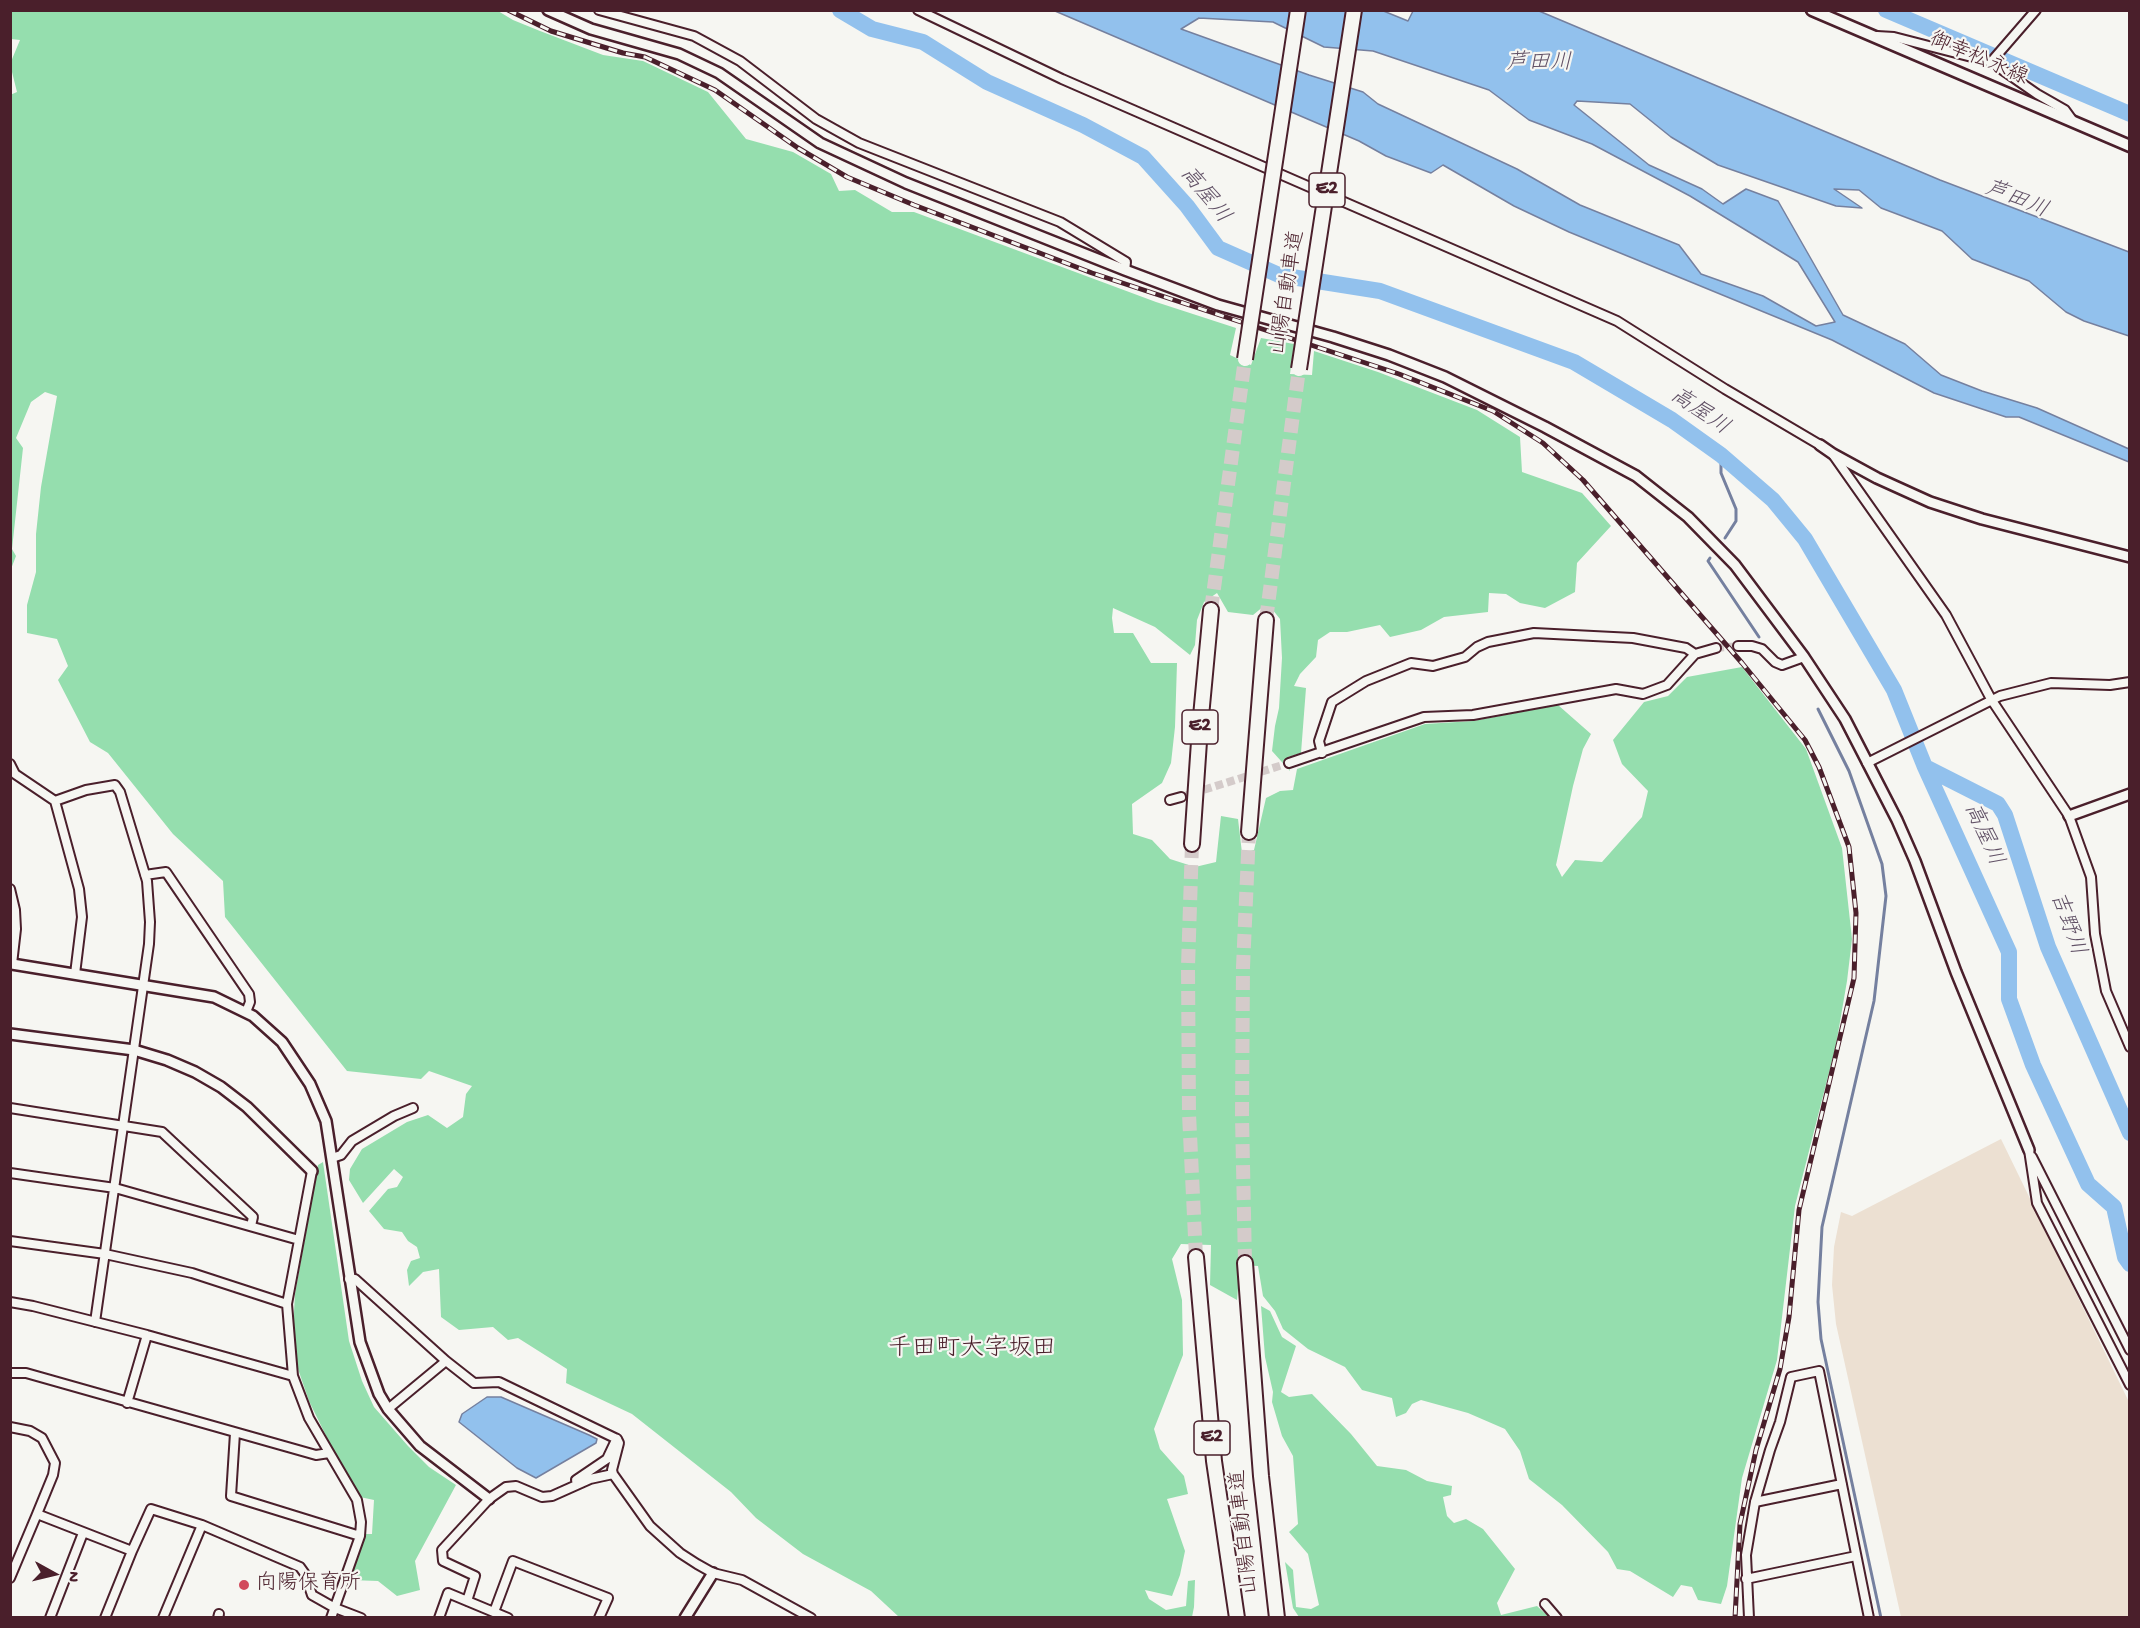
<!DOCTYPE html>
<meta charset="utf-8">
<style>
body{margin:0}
#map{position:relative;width:2140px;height:1628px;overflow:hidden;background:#f6f6f2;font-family:"Gochi Hand",sans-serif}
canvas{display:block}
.frame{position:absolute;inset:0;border:12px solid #4a1f2b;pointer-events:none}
.north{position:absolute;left:24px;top:1544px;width:60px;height:60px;-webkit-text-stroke:4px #f6f6f2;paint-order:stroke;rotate:98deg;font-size:16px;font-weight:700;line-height:24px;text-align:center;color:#4a1f2b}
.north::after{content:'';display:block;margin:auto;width:21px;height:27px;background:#4a1f2b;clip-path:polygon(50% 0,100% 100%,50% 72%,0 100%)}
</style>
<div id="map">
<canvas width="2140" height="1628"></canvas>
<div class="frame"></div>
<div class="north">N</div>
</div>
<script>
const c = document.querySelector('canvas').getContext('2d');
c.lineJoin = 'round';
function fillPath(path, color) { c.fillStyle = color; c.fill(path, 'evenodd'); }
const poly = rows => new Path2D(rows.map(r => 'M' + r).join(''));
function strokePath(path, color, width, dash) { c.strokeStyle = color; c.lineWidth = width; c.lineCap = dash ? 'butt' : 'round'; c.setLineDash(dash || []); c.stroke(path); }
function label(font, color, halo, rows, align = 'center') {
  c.font = font + ' "Gochi Hand","Klee One",sans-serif'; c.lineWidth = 4.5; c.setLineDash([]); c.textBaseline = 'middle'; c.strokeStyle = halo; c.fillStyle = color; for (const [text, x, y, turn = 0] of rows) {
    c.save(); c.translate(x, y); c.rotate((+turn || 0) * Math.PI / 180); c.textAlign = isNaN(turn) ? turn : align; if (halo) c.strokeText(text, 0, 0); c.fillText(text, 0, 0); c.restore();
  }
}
fillPath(poly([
 [2001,1139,2129,1402,2129,1617,1901,1617,1836,1324,1832,1285,1834,1247,1841,1212,1852,1216]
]), '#ece0d2');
fillPath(poly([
 [11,11,498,11,513,20,540,31,603,55,643,61,708,92,746,139,793,152,831,174,839,191,855,190,892,212,914,212,1156,302,1236,328,1230,355,1251,365,1261,338,1294,344,1290,374,1312,375,1314,351,1378,372,1477,410,1520,437,1522,472,1582,493,1611,526,1577,563,1575,592,1545,608,1520,603,1506,594,1489,593,1488,612,1444,617,1421,630,1390,637,1380,625,1347,632,1330,632,1318,640,1316,657,1300,674,1294,686,1306,688,1301,753,1288,757,1290,771,1272,751,1275,726,1279,708,1282,658,1280,619,1272,609,1264,606,1253,615,1228,612,1217,593,1204,602,1197,620,1195,645,1190,655,1155,627,1113,608,1112,618,1114,633,1133,633,1151,663,1177,663,1175,727,1171,763,1162,783,1132,804,1133,834,1152,840,1170,859,1195,867,1216,862,1221,816,1238,819,1242,853,1254,850,1266,798,1280,791,1293,790,1297,769,1425,724,1473,721,1558,705,1591,734,1583,749,1573,786,1556,865,1562,877,1575,860,1602,862,1642,817,1648,791,1622,764,1613,740,1644,702,1668,696,1687,677,1742,667,1806,749,1842,848,1852,939,1847,981,1836,1045,1795,1206,1777,1360,1742,1478,1727,1586,1721,1604,1698,1600,1692,1587,1681,1585,1673,1597,1630,1571,1617,1569,1608,1552,1562,1505,1529,1479,1520,1451,1505,1429,1468,1413,1421,1400,1412,1404,1406,1413,1396,1417,1392,1398,1362,1390,1345,1367,1308,1349,1283,1329,1275,1311,1263,1296,1258,1266,1240,1265,1237,1300,1210,1285,1211,1245,1181,1244,1172,1259,1182,1300,1183,1355,1154,1429,1160,1449,1184,1476,1188,1494,1167,1499,1185,1551,1180,1575,1172,1596,1145,1590,1149,1599,1166,1610,1186,1606,1188,1581,1195,1580,1194,1607,1192,1617,899,1617,871,1591,803,1554,756,1518,731,1492,632,1414,566,1383,567,1369,518,1338,508,1340,493,1327,459,1330,441,1317,439,1269,423,1272,409,1286,407,1270,411,1261,420,1258,417,1247,408,1241,402,1232,384,1229,369,1211,388,1189,397,1187,403,1177,394,1169,363,1203,349,1180,350,1169,362,1149,407,1122,428,1115,447,1128,463,1117,466,1094,472,1086,429,1071,421,1079,347,1071,225,917,223,881,173,834,108,753,90,742,58,680,68,666,57,639,27,633,27,605,36,572,36,534,41,487,57,396,45,392,31,402,16,438,23,448,12,549,16,556,11,569,10,95,17,92,10,64,20,40,11,39],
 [323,1162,349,1341,362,1381,374,1407,408,1446,429,1467,456,1485,415,1561,420,1590,397,1596,378,1581,350,1580,365,1534,372,1534,374,1500,360,1497,331,1446,309,1401,297,1366,293,1330,295,1294,318,1165],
 [1261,1306,1270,1311,1282,1337,1296,1346,1281,1392,1289,1397,1312,1394,1351,1434,1377,1466,1406,1470,1427,1481,1452,1486,1451,1495,1443,1497,1447,1516,1454,1523,1466,1519,1483,1529,1515,1569,1497,1603,1501,1615,1537,1606,1549,1617,1299,1617,1293,1608,1285,1562,1293,1570,1296,1607,1311,1609,1319,1605,1308,1554,1289,1532,1298,1524,1293,1456,1282,1436,1272,1402,1273,1392,1265,1357]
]), '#95deae');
const water = poly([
 [1381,10,1408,21,1413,11,1539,11,1940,180,2129,252,2129,336,2084,321,2066,312,2029,281,1972,259,1942,231,1881,208,1859,190,1834,189,1862,208,1836,206,1718,165,1671,137,1630,104,1577,101,1574,105,1649,165,1702,189,1723,204,1746,189,1778,201,1843,315,1905,344,1941,375,1982,391,2037,408,2129,449,2129,462,2019,417,2006,417,1934,393,1832,340,1569,232,1514,206,1443,165,1431,173,1386,156,1359,141,1055,11,1381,10],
 [1199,18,1273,22,1324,47,1373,51,1489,90,1529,120,1592,144,1690,196,1798,262,1835,322,1816,326,1763,296,1701,274,1679,245,1580,205,1517,169,1378,104,1363,92,1309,75,1181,29,1199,18],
 [487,1397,501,1397,589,1435,597,1439,596,1443,536,1478,517,1468,459,1422,462,1414,487,1397]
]);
fillPath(water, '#92c1ed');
strokePath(water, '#75809f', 1.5);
strokePath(poly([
 [1721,455,1721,473,1736,509,1736,521,1725,538],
 [1710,558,1708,561,1759,637],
 [1818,709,1849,771,1882,864,1886,896,1874,1001,1822,1227,1818,1302,1821,1339,1881,1618]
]), '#75809f', 3);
strokePath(poly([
 [840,10,872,29,923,42,987,82,1083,125,1143,157,1187,206,1218,248,1279,275,1380,291,1574,362,1672,420,1721,455,1773,500,1805,539,1894,690,1925,767,2009,952,2009,999,2033,1065,2088,1184,2114,1207,2125,1257,2130,1264],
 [1886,10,2130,114],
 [1925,767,1998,804,2005,815,2048,947,2130,1133]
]), '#92c1ed', 16);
strokePath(poly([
 [1716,648,1738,646],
 [1181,797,1289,763]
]), '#d4cbca', 8, [8, 4]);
strokePath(poly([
 [1211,610,1245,359],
 [1266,620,1299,369],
 [1192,844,1188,967,1189,1114,1196,1257],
 [1245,1263,1242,1116,1243,967,1249,832]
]), '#d4cbca', 14, [14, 7]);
const minor = poly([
 [599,10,694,36,740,61,816,119,859,143,1060,222,1126,262,1125,270],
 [918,10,1062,79,1617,321,1725,389,1820,445],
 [1877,36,1894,37,1991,62,2037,94,2065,110,2073,121],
 [1991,62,2036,10],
 [1834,456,1946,615,1991,699,2069,816,2091,877,2095,934,2106,991,2130,1047],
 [1738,646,1752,646,1762,649,1775,662,1782,665,1804,657],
 [1322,753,1319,741,1332,702,1366,681,1411,663,1433,666,1465,657,1477,647,1488,642,1534,633,1633,638,1686,648,1695,654],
 [1289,763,1424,717,1473,715,1616,689,1643,694,1667,685,1695,654,1716,648],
 [1867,763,2000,696,2051,683,2110,685,2130,682],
 [10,764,15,774,55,801,86,790,115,785,120,792,147,881,150,922,149,944,95,1322],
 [1170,800,1181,797],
 [55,801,79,889,82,917,75,974],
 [145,875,166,872,249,994,250,1002,246,1012],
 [10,889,15,910,16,929,12,964],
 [10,1108,162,1132,253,1217,251,1226],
 [2029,1150,2037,1203,2130,1385],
 [2032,1157,2130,1350],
 [332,1158,341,1155,352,1141,394,1116,413,1108],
 [312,1171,287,1304,293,1376,309,1418,357,1500,361,1522,360,1536,331,1618],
 [10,1173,115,1188,299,1240],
 [10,1241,105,1254,192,1273,287,1304],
 [349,1279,355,1279,446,1361,474,1383,499,1382,617,1439],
 [10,1302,33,1306,147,1335,293,1376],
 [10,1373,26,1373,316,1455,329,1453],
 [127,1403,147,1335],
 [388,1409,446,1361],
 [10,1427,30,1431,42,1438,55,1463,53,1475,37,1514,132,1551,151,1509,202,1525,300,1567,305,1574,312,1595,335,1608,361,1618],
 [235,1433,231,1496,360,1536],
 [617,1439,619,1443,612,1470,613,1474,650,1526,680,1553,697,1564,713,1573,742,1580,811,1618],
 [577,1484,576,1480,607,1459,616,1440],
 [1755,1502,1842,1484],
 [10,1578,37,1514],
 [1746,1579,1856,1556],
 [467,1601,475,1576,443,1561,442,1550,489,1499,506,1487,516,1486,542,1497,552,1496,590,1479,613,1474],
 [1545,1604,1557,1618],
 [494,1612,513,1561,608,1598,599,1618],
 [50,1618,83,1533],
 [105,1618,132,1551],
 [163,1618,202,1525],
 [218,1618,219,1614],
 [439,1618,448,1593,508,1618],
 [1749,1618,1746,1555,1755,1502,1770,1450,1780,1422,1791,1377,1819,1371,1869,1618]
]);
const tertiary = poly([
 [548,10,591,29,679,54,719,73,820,143,906,183,1125,270,1218,305,1333,337,1389,355,1445,377,1545,427,1636,476,1688,517,1735,565,1804,657,1845,719,1897,820,1915,861,1956,972,2029,1150],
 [1820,445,1833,454,1877,478,1930,502,1982,519,2130,557],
 [2069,816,2130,794],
 [12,964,214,997,253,1016,282,1042,310,1084,326,1121,360,1342,379,1394,388,1409,420,1446,489,1499],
 [10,1034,134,1050,167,1060,195,1072,221,1087,247,1107,312,1171],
 [685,1618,713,1573]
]);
const secondary = poly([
 [1812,10,2130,146]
]);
const motorway = poly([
 [1249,832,1266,620],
 [1192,844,1200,727,1211,610],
 [1196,1257,1214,1461,1237,1618],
 [1245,1263,1261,1476,1277,1618]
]);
strokePath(minor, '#4a1f2b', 12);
strokePath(tertiary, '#4a1f2b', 14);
strokePath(secondary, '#4a1f2b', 15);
strokePath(motorway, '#4a1f2b', 18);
strokePath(minor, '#f6f6f2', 8);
strokePath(tertiary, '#f6f6f2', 9);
strokePath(secondary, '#f6f6f2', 10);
strokePath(motorway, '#f6f6f2', 14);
const rail = poly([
 [508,10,551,31,623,53,645,57,715,90,798,148,847,177,914,205,1092,273,1399,374,1493,411,1543,443,1583,480,1742,663,1805,740,1819,767,1849,847,1856,913,1854,978,1799,1210,1789,1317,1780,1369,1756,1450,1740,1524,1735,1618]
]);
strokePath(rail, '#4a1f2b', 5);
strokePath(rail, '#f6f6f2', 3, [9]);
const motorwayBridge = poly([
 [1245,359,1298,10],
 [1299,369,1354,10]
]);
strokePath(motorwayBridge, '#4a1f2b', 18, []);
strokePath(motorwayBridge, '#f6f6f2', 14);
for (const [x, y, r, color] of [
 [244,1585,6,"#d1495b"]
]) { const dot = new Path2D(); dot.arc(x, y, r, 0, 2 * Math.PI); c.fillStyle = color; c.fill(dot); strokePath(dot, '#f6f6f2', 2); }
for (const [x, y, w] of [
 [1327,190,36],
 [1200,727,36],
 [1212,1438,36]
]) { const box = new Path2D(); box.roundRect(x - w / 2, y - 17, w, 34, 4.5); c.fillStyle = '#f6f6f2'; c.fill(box); strokePath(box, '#4a1f2b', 1.5); }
label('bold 20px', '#4a1f2b', null, [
 ["E2",1327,190],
 ["E2",1200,727],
 ["E2",1212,1438]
]);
label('21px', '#4a1f2b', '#f6f6f2', [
 ["御幸松永線",1978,60,23],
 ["山陽自動車道",1289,293,-81],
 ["山陽自動車道",1246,1532,-96]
]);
label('21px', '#4a1f2b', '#f6f6f2', [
 ["向陽保育所",256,1585]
], 'left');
label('italic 22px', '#605065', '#f6f6f2', [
 ["芦田川",1539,65],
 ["高屋川",1204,196,51],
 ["芦田川",2016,201,22],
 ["高屋川",1699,413,34],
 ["高屋川",1982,835,66],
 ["吉野川",2066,924,70]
]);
label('24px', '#4a1f2b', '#f6f6f2', [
 ["千田町大字坂田",972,1350]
]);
</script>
